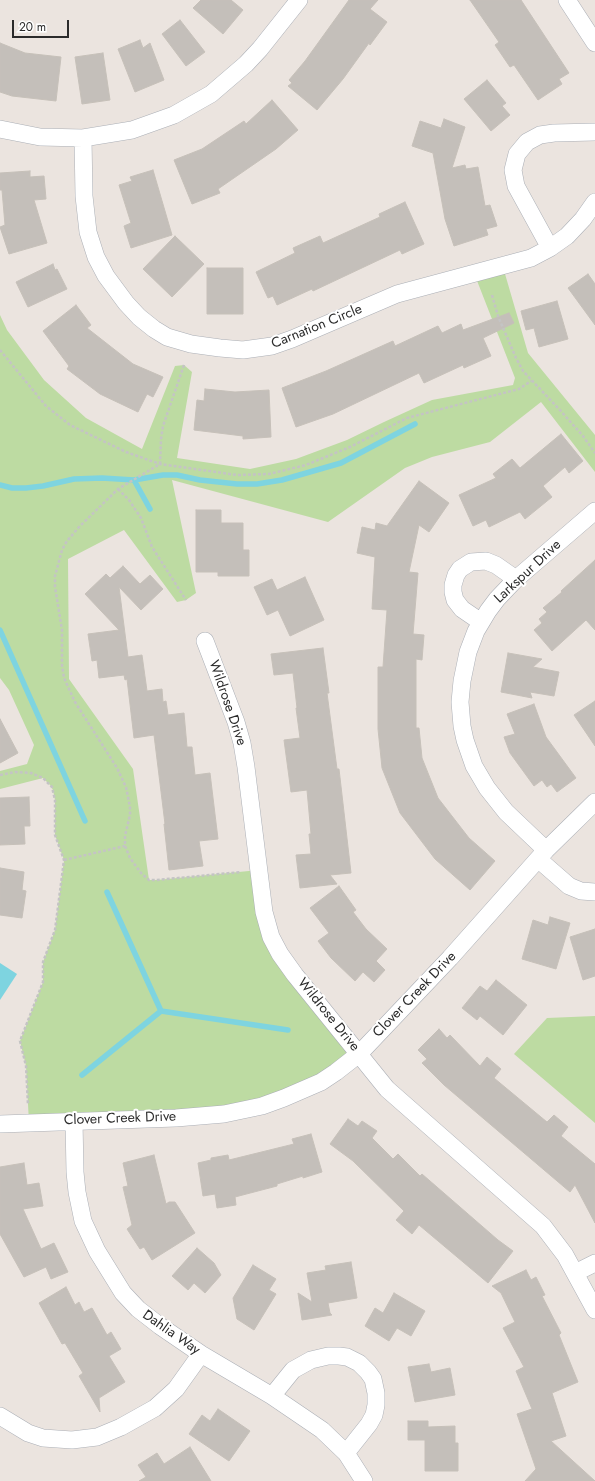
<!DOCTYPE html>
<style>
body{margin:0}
#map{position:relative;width:595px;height:1481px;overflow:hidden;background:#ebe4df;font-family:Jost,sans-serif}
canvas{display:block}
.scale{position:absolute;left:12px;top:20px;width:57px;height:18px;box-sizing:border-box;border:2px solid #2b2b2b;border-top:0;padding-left:5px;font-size:12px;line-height:14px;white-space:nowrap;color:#2b2b2b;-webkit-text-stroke:3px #fff;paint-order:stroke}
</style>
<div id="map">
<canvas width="595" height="1481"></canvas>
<div class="scale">20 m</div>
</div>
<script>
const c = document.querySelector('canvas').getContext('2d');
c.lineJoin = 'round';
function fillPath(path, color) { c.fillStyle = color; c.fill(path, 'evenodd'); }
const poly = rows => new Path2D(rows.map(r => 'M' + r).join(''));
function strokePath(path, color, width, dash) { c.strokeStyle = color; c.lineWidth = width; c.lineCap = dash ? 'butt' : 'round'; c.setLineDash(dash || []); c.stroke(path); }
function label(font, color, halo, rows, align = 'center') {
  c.font = font + ' Jost,sans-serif'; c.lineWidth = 4; c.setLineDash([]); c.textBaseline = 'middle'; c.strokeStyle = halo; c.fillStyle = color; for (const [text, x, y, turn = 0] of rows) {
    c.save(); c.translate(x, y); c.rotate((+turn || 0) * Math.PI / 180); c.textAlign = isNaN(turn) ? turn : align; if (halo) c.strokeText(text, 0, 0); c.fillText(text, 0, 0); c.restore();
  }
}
fillPath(poly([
 [503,267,528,353,595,435,595,472,541,402,490,442,432,457,405,468,328,522,172,480,196,593,186,600,177,602,124,530,68,559,69,679,133,769,149,880,157,880,259,870,266,921,359,1054,262,1106,29,1123,26,1066,20,1041,43,982,43,962,55,930,64,860,55,835,55,800,53,790,50,785,43,778,0,789,0,771,27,764,34,745,9,690,0,678,0,315,7,330,44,380,86,418,142,449,175,366,184,365,192,372,177,458,250,469,296,459,347,440,384,422,432,400,513,385,515,378,474,273],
 [595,1016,595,1123,514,1054,547,1018]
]), '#bddba2');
fillPath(poly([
 [0,963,17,974,0,1000]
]), '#7ed4e0');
strokePath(poly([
 [134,480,150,509],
 [0,485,12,488,26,488,43,486,74,479,102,478,134,480,163,475,177,475,200,480,237,484,257,484,282,480,341,463,415,424],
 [0,630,85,821],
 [107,892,161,1011],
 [82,1075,161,1011,288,1030]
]), '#7ed4e0', 5.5);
const building = poly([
 [201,0,231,0,243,10,223,34,193,8,201,0],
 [349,0,378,0,370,9,387,22,370,45,369,43,343,79,317,110,288,86,292,83,289,80,305,61,349,0],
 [470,0,521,0,569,73,559,79,562,84,538,100,514,65,510,67,495,45,499,42,470,0],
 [180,20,205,52,186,66,162,34,180,20],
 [140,40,143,48,150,43,164,80,135,92,118,49,140,40],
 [0,43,25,53,61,57,56,101,12,96,0,92,0,43],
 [103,53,110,100,82,104,75,57,103,53],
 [487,80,506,103,502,106,510,115,491,131,464,99,487,80],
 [272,100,298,130,276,149,218,189,220,193,192,204,174,160,202,149,244,121,246,124,272,100],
 [444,119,465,127,452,168,465,165,466,169,478,167,485,206,490,205,497,226,486,229,488,235,454,246,445,219,433,153,412,146,420,121,441,128,444,119],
 [153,170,172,235,131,248,124,226,131,223,119,185,132,181,130,177,153,170],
 [30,171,30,177,44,176,46,199,34,200,47,243,9,254,0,227,5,225,2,190,0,190,0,173,30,171],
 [405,202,424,244,402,254,400,250,313,291,312,289,277,305,273,296,268,298,256,272,295,253,293,248,320,236,323,243,380,217,379,214,405,202],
 [175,236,204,264,172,297,143,269,175,236],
 [53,264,55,270,57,269,67,289,28,307,16,282,53,264],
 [207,268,243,268,243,314,207,314,207,268],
 [588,274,595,284,595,325,568,288,588,274],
 [557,301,568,339,539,347,534,328,526,330,521,311,557,301],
 [76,305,91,325,87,328,133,364,163,377,153,397,147,394,138,412,100,394,67,369,69,366,43,331,76,305],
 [509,313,514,323,483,338,491,356,464,368,463,365,424,383,419,373,333,414,296,427,282,388,326,371,393,341,395,346,438,326,442,333,461,324,463,330,509,313],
 [205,389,235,392,269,390,271,437,243,439,243,436,194,430,197,400,204,401,205,389],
 [561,434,583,461,569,473,565,467,543,486,552,497,525,519,520,512,489,527,486,520,473,526,459,495,496,478,493,474,512,459,520,468,561,434],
 [419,481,449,503,429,532,419,525,409,572,418,573,413,634,424,635,422,660,416,659,416,728,419,728,422,758,438,798,469,838,495,861,470,890,435,859,400,813,382,768,378,729,378,667,383,667,387,610,372,609,375,557,357,553,362,527,375,530,376,523,387,526,419,481],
 [196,510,221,510,221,523,243,523,243,550,249,550,249,576,218,576,218,572,196,572,196,510],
 [595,560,595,630,586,620,552,651,534,630,542,623,539,619,547,612,543,608,562,592,561,591,595,560],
 [123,566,140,584,150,575,163,589,141,610,119,587,128,657,142,655,147,691,162,689,163,702,166,701,168,715,184,713,187,747,192,747,195,775,210,773,218,839,199,841,203,866,169,870,164,824,165,824,154,735,134,738,127,679,125,680,124,675,99,678,97,660,92,661,88,634,119,630,85,594,106,574,110,578,123,566],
 [305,577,324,620,290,636,278,610,267,615,254,587,272,579,277,590,305,577],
 [323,648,329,693,327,693,337,769,339,769,351,873,330,875,337,884,300,888,296,855,311,854,309,834,311,834,307,790,291,792,284,740,300,738,296,708,297,708,293,673,274,675,271,654,323,648],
 [508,653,542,659,533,667,559,672,554,696,530,692,532,698,501,692,508,653],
 [595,701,595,746,574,715,595,701],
 [534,704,546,737,576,778,557,792,551,784,547,787,542,780,534,786,510,753,504,737,515,734,507,714,534,704],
 [0,719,18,753,0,763,0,719],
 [29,797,30,826,24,826,25,844,0,845,0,798,29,797],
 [0,868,24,872,22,890,26,891,22,918,0,915,0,868],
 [339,886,356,910,353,912,366,929,387,949,376,961,385,970,374,982,363,972,355,981,331,958,318,941,329,933,310,908,339,886],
 [550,917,570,923,556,969,522,959,533,920,548,925,550,917],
 [595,929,595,976,583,980,570,937,595,929],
 [496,980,527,1005,503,1035,480,1016,477,1020,462,1008,480,986,487,991,496,980],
 [439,1029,447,1038,450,1035,480,1066,487,1057,501,1069,494,1078,547,1122,554,1115,568,1127,561,1136,595,1164,595,1223,575,1185,570,1192,444,1085,422,1063,427,1059,418,1050,439,1029],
 [348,1119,358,1126,362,1121,377,1131,372,1138,393,1159,398,1154,420,1176,422,1174,498,1240,513,1251,488,1283,419,1225,412,1234,396,1220,404,1211,353,1161,330,1144,348,1119],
 [311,1134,322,1172,303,1178,303,1176,277,1184,277,1186,235,1197,236,1205,217,1208,215,1194,203,1196,198,1163,211,1160,211,1158,228,1155,229,1160,294,1144,292,1139,311,1134],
 [154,1155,166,1204,169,1202,175,1202,195,1233,152,1260,144,1247,140,1249,127,1229,132,1225,123,1187,128,1186,123,1163,154,1155],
 [24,1163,27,1185,39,1183,43,1206,23,1209,41,1249,54,1243,68,1272,51,1279,46,1267,24,1277,0,1234,0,1167,24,1163],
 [197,1248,214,1263,221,1275,205,1293,194,1283,188,1290,172,1276,197,1248],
 [351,1262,357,1298,328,1303,330,1313,332,1315,302,1320,298,1293,312,1302,307,1273,326,1270,325,1266,351,1262],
 [253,1265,276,1279,269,1290,276,1294,254,1330,237,1319,233,1298,253,1265],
 [526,1270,531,1280,536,1277,545,1295,542,1296,561,1333,559,1335,578,1382,552,1393,566,1436,551,1441,595,1481,525,1481,536,1469,517,1414,532,1409,516,1371,524,1367,503,1328,515,1322,501,1293,492,1286,526,1270],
 [66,1287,75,1305,79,1302,84,1312,92,1308,107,1335,111,1332,121,1349,109,1356,125,1382,99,1398,100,1412,79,1376,83,1373,65,1343,62,1344,39,1303,66,1287],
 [394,1293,425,1311,411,1336,397,1328,389,1341,365,1326,375,1308,383,1313,394,1293],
 [429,1364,431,1372,450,1368,455,1395,415,1402,408,1367,429,1364],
 [218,1409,250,1431,229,1461,189,1434,202,1415,210,1421,218,1409],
 [408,1421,428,1421,428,1427,455,1426,455,1443,458,1443,458,1471,425,1471,425,1440,408,1440,408,1421],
 [190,1447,211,1481,139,1481,146,1477,138,1465,157,1453,164,1464,190,1447]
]);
fillPath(building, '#c4bfba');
strokePath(building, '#c6c0b9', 1);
const minor = poly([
 [567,0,595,43],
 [0,129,40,137,83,138,132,130,174,115,211,94,246,64,260,49,299,0],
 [83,138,84,196,88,232,96,257,106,276,126,303,139,317,154,329,167,337,191,344,220,348,243,350,272,346,292,339,397,294,531,258,550,248,567,236,583,219,595,202],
 [550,248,516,186,513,170,517,154,527,142,540,135,554,133,595,132],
 [481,622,462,609,455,600,453,592,453,585,456,575,460,569,471,562,486,561,496,565,516,579],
 [205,641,236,722,242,743,246,767,264,912,271,937,280,954,295,975,387,1089,543,1226,565,1255,595,1310],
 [546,850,506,812,487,788,474,766,465,740,462,726,460,702,462,681,468,652,476,631,488,611,497,599,516,579,595,511],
 [538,859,569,886,581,891,595,892],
 [74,1121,75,1172,77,1192,83,1221,97,1251,123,1293,138,1309,160,1326,201,1354,272,1396,322,1430,346,1453,364,1481],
 [0,1124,176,1118,224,1114,262,1106,284,1098,321,1082,336,1072,359,1054,450,958,546,850,595,802],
 [575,1273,595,1263],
 [272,1396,293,1370,311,1360,328,1356,339,1356,347,1357,359,1363,368,1372,373,1379,376,1393,376,1405,374,1415,369,1424,346,1453],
 [0,1416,28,1433,43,1438,72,1440,97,1437,121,1427,155,1408,176,1389,201,1354]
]);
strokePath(minor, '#abafb6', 18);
strokePath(poly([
 [492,295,498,316,516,358,523,371,559,409,583,436,595,453],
 [0,350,46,406,70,425,126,452,160,464,237,475,269,474,306,465,350,447,407,418,519,389,531,381],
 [184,365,163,426,161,439,160,464,118,489,79,527,67,541,62,550,55,576,55,587,62,630,62,665,64,678,75,702,117,768,126,787,130,807,130,815,125,836,125,846,130,858,141,873,149,880,157,880,241,872],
 [118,489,129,500,141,518,152,547,186,600],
 [0,775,15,772,31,773,43,778,52,787,55,800,55,835,64,860,55,930,43,962,43,982,20,1041,26,1066,28,1105],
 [64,860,125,846]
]), '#c4c4c4', 2.5, [3, 2]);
strokePath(minor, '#fff', 17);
label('14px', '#2b2b2b', '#fff', [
 ["Carnation Circle",317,327,-22],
 ["Larkspur Drive",528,572,-43],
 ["Wildrose Drive",227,703,71],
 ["Clover Creek Drive",415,995,-46],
 ["Wildrose Drive",328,1015,51],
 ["Clover Creek Drive",120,1119,-2],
 ["Dahlia Way",171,1333,35]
]);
</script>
